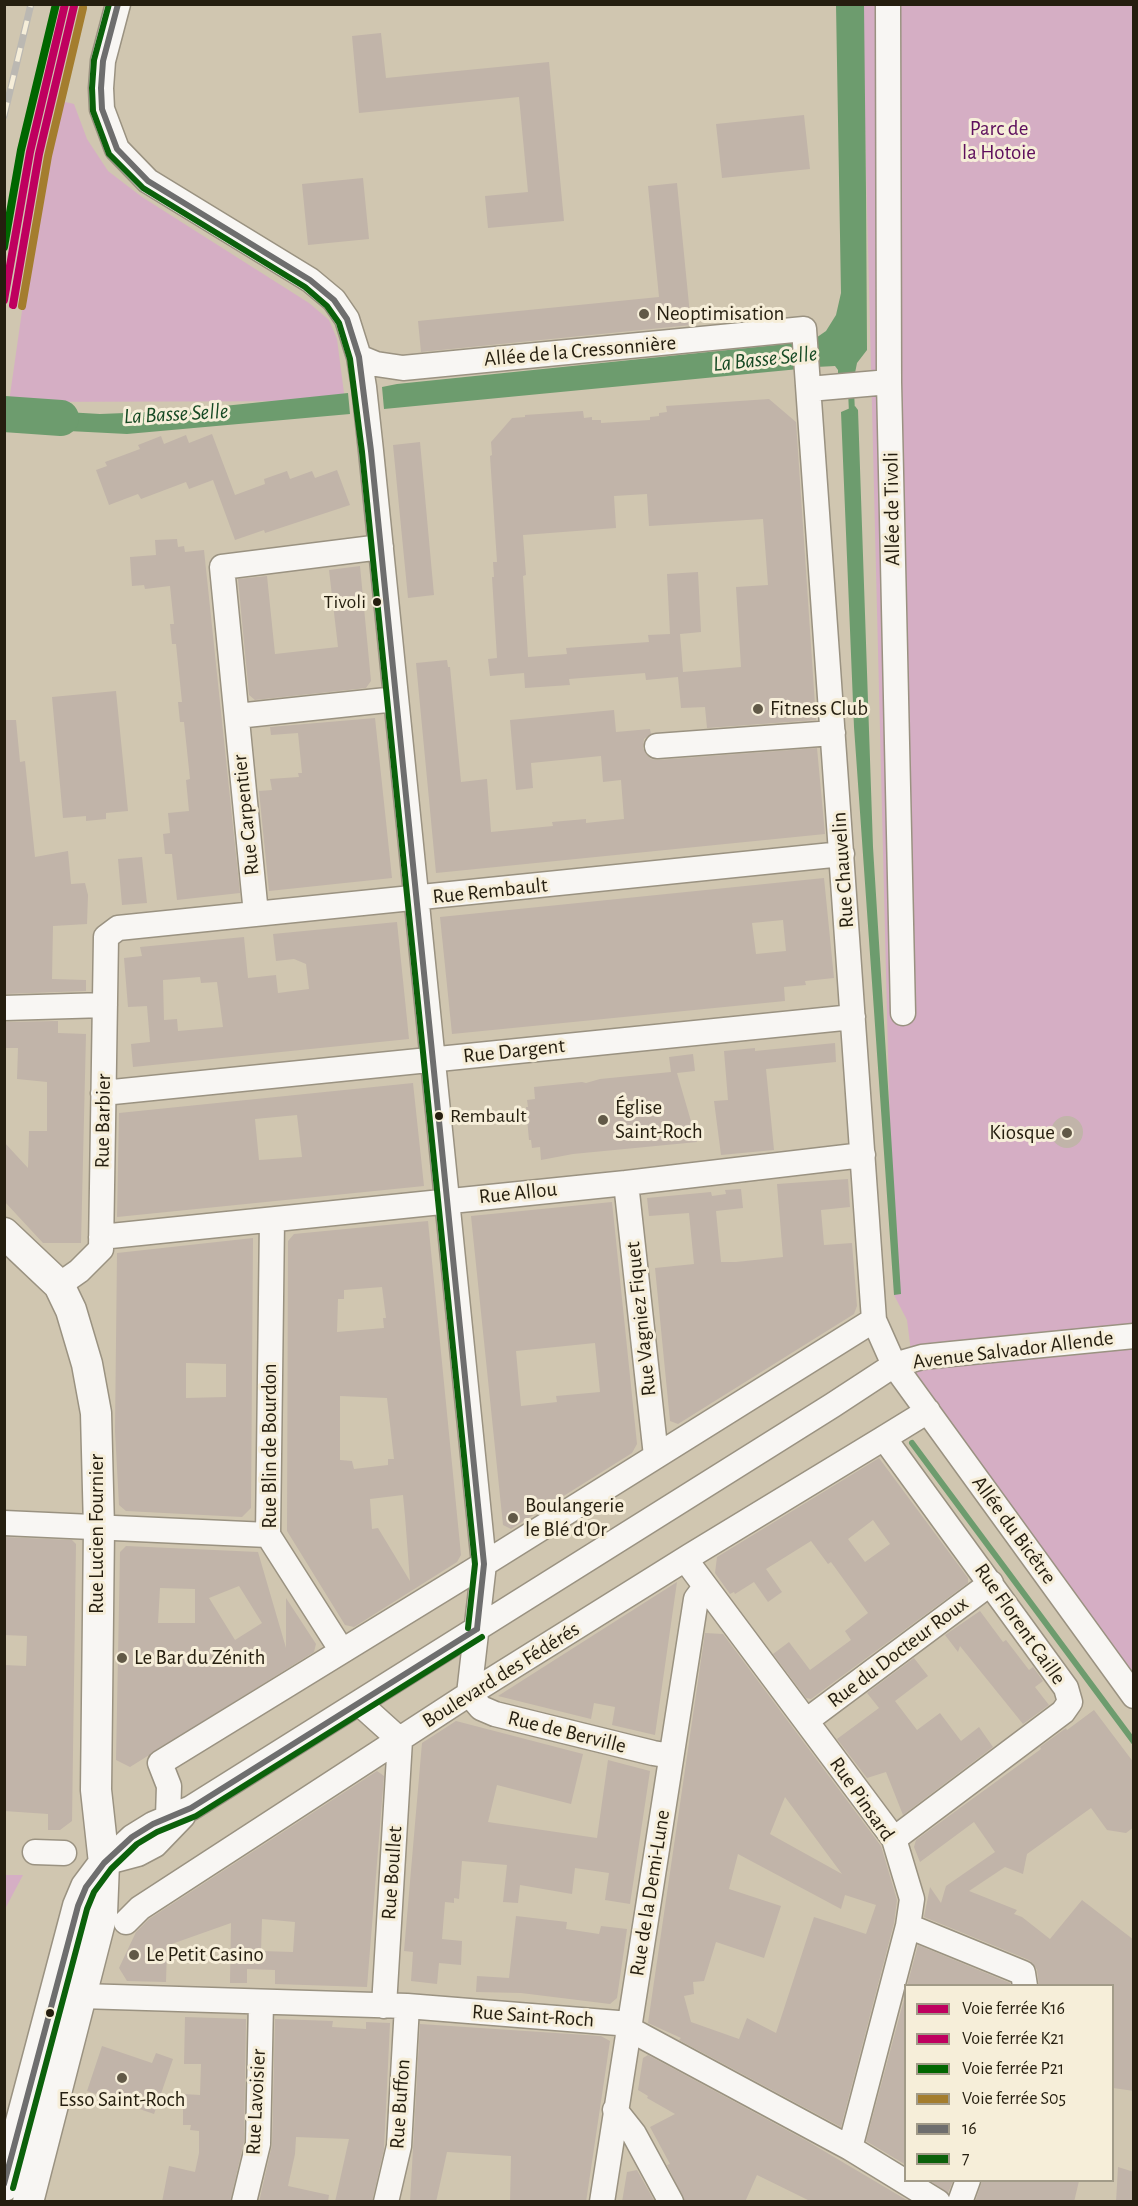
<!DOCTYPE html>
<meta charset="utf-8">
<style>
body{margin:0}
#map{position:relative;width:1138px;height:2206px;overflow:hidden;background:#d0c6b0;font-family:"Alegreya Sans",sans-serif}
canvas{display:block}
.frame{position:absolute;inset:0;border:6px solid #251e0f;pointer-events:none}
.legend{position:absolute;left:904px;top:1984px;width:210px;height:198px;box-sizing:border-box;background:#f6eed9;border:2px solid #a29b88;margin:0;padding:8px 10px;list-style:none;font-size:18px;color:#251e0f}
.legend li{display:flex;align-items:center;gap:12px;height:30px}
.legend b{width:30px;border:2px solid #a29b88}
</style>
<div id="map">
<canvas width="1138" height="2206"></canvas>
<div class="frame"></div>
<ul class="legend">
<li><b style="height:8px;background:#bf005f"></b>Voie ferrée K16</li>
<li><b style="height:8px;background:#bf005f"></b>Voie ferrée K21</li>
<li><b style="height:8px;background:#060"></b>Voie ferrée P21</li>
<li><b style="height:8px;background:#a47d2e"></b>Voie ferrée S05</li>
<li><b style="height:8px;background:#6e6e6e"></b>16</li>
<li><b style="height:8px;background:#0b610b"></b>7</li>
</ul>
</div>
<script>
const c = document.querySelector('canvas').getContext('2d');
c.lineJoin = 'round';
function fillPath(path, color) { c.fillStyle = color; c.fill(path, 'evenodd'); }
const poly = rows => new Path2D(rows.map(r => 'M' + r).join(''));
function strokePath(path, color, width, dash) { c.strokeStyle = color; c.lineWidth = width; c.lineCap = dash ? 'butt' : 'round'; c.setLineDash(dash || []); c.stroke(path); }
function label(font, color, halo, rows, align = 'center') {
  c.font = font + ' "Alegreya Sans",sans-serif'; c.lineWidth = 6; c.setLineDash([]); c.textBaseline = 'middle'; c.strokeStyle = halo; c.fillStyle = color; for (const [text, x, y, turn = 0] of rows) {
    c.save(); c.translate(x, y); c.rotate((+turn || 0) * Math.PI / 180); c.textAlign = isNaN(turn) ? turn : align; if (halo) c.strokeText(text, 0, 0); c.fillText(text, 0, 0); c.restore();
  }
}
fillPath(poly([
 [862,5,1133,5,1133,1685,915,1383,907,1320,894,1295],
 [57,100,74,104,87,139,108,171,142,197,309,303,329,320,337,339,345,401,9,402,34,227],
 [5,1875,23,1875,5,1909,4,1875]
]), '#d5aec4');
fillPath(poly([
 [836,5,864,5,866,193,867,350,857,363,855,373,838,375,838,370,835,366,816,367,813,340,826,331,836,315,841,293],
 [796,343,799,369,384,409,382,387,397,384],
 [348,393,350,414,127,434,10,428,13,407,32,410,100,414,176,411],
 [855,406,858,410,873,847,901,1294,894,1295,854,727,841,412]
]), '#6d9c6e');
strokePath(poly([
 [851,390,852,413],
 [912,1443,1134,1742]
]), '#6d9c6e', 6);
strokePath(poly([
 [4,414,61,418]
]), '#6d9c6e', 36);
fillPath(poly([
 [381,33,386,78,549,62,564,221,488,228,485,196,528,192,519,97,359,113,352,36],
 [804,115,810,169,722,178,716,124],
 [363,178,369,239,308,245,302,184],
 [677,183,691,325,421,352,418,321,659,297,648,186],
 [769,399,796,422,816,720,707,728,705,707,681,708,678,677,646,680,645,673,569,679,570,685,525,688,524,673,490,676,488,659,497,658,492,577,494,577,493,562,497,562,490,456,492,455,491,442,512,418,525,417,525,415,583,411,584,418,592,417,592,420,601,420,601,423,650,420,650,417,659,416,659,413,667,412,666,406],
 [647,494,649,526,763,519,768,585,736,587,741,667,683,672,680,634,701,632,698,572,667,574,670,634,648,635,649,642,566,648,567,654,528,657,523,576,526,575,523,535,616,528,614,496],
 [212,434,235,495,265,484,264,479,287,471,290,479,312,471,315,478,337,470,350,505,265,533,264,530,235,540,213,480,189,489,186,482,141,499,138,494,109,505,96,470,107,466,105,462,140,449,138,445,161,436,164,444,186,435,189,443],
 [420,442,434,595,408,598,393,445],
 [177,539,178,547,184,546,185,552,204,550,240,893,177,900,172,854,165,854,163,834,170,833,168,813,189,811,186,780,190,779,184,722,180,722,178,702,182,702,176,644,172,644,170,624,174,624,170,586,145,589,144,585,132,586,130,557,156,555,155,540],
 [360,566,371,681,366,688,255,700,249,695,238,579,267,576,275,654,338,647,329,570],
 [447,660,448,667,450,667,461,782,487,779,491,832,553,826,552,822,586,819,586,823,624,819,621,780,603,782,601,756,531,763,533,788,516,790,510,720,614,710,616,732,650,729,651,734,644,739,643,748,646,754,651,759,657,760,817,748,825,834,436,873,416,663],
 [116,691,128,811,106,813,106,819,86,821,86,816,63,818,52,697],
 [375,718,392,878,269,891,259,791,272,790,270,779,299,777,298,773,302,773,298,733,271,735,270,727],
 [4,720,16,720,20,762,25,761,35,857,68,851,71,884,85,883,88,895,87,924,53,926,52,979,86,980,86,991,4,994],
 [142,857,147,903,122,905,118,859],
 [824,878,834,978,805,981,806,985,784,987,785,1001,452,1034,440,917],
 [783,920,786,951,756,954,752,923],
 [397,922,409,1039,133,1067,131,1044,150,1042,147,1006,128,1007,124,958,142,956,140,947,244,937,248,978,276,975,278,993,309,989,306,964,294,959,276,961,273,934],
 [200,977,201,983,217,982,223,1027,178,1031,177,1019,164,1020,163,980],
 [58,1021,58,1033,86,1034,81,1243,43,1243,4,1201,4,1142,28,1168,29,1131,47,1131,47,1082,17,1079,18,1048,4,1048,4,1022],
 [835,1043,836,1062,766,1069,774,1150,721,1155,714,1101,728,1100,724,1051,755,1048,755,1051],
 [693,1054,695,1071,677,1073,697,1142,573,1154,541,1160,540,1147,532,1148,531,1140,529,1140,526,1107,528,1107,527,1100,535,1099,534,1087,582,1082,586,1083,600,1079,671,1072,669,1057],
 [413,1083,424,1186,117,1217,119,1113],
 [297,1115,302,1157,259,1160,255,1119],
 '1051 1132a16 16 0 1 1 32 0a16 16 0 1 1-32 0Z',
 [848,1179,850,1207,821,1210,824,1245,852,1243,857,1306,854,1314,678,1424,670,1421,655,1268,694,1264,689,1213,649,1216,647,1198,711,1192,712,1196,726,1194,725,1190,741,1189,743,1208,716,1211,721,1262,736,1262,783,1257,777,1184],
 [612,1202,637,1444,632,1453,511,1529,503,1525,471,1216],
 [595,1343,600,1392,556,1396,557,1402,521,1406,516,1351],
 [428,1221,461,1555,457,1562,354,1627,345,1625,287,1531,288,1241,294,1234],
 [382,1287,386,1318,383,1318,384,1328,337,1332,338,1299,344,1299,344,1290],
 [340,1396,387,1398,394,1459,388,1459,388,1465,354,1469,352,1461,340,1460],
 [403,1495,405,1516,410,1581,378,1528,372,1529,370,1499],
 [253,1238,251,1508,242,1517,126,1511,119,1505,115,1431,117,1253],
 [186,1363,226,1364,226,1397,186,1398],
 [879,1458,968,1578,968,1583,811,1699,806,1698,773,1654,789,1642,810,1670,851,1640,845,1631,868,1613,831,1562,828,1564,811,1541,766,1569,782,1592,768,1602,754,1582,735,1594,734,1592,730,1594,715,1573,717,1557],
 [873,1520,890,1544,865,1562,848,1539],
 [4,1537,72,1540,76,1544,72,1821,60,1830,48,1830,48,1814,4,1811,4,1665,26,1666,27,1636,4,1635],
 [126,1546,258,1552,286,1648,286,1598,316,1644,314,1652,130,1767,116,1760,120,1552],
 [239,1586,262,1623,235,1640,209,1598],
 [160,1588,195,1589,195,1623,158,1623],
 [677,1582,655,1735,612,1725,615,1707,594,1703,591,1719,498,1696],
 [980,1611,1003,1642,1006,1640,1029,1670,1033,1667,1043,1681,1035,1687,1049,1705,1023,1724,964,1651,960,1646,958,1652,945,1635],
 [705,1633,723,1634,881,1846,897,1900,894,1923,841,2127,679,2040,681,2038,648,2023],
 [785,1797,842,1874,770,1834],
 [738,1854,841,1909,845,1895,876,1905,866,1934,814,1917,776,2033,747,2018,739,2039,691,2022,684,1996,694,1994,693,1982,704,1981,716,1942,764,1958,781,1906,729,1889],
 [914,1658,928,1676,895,1701,917,1730,940,1713,961,1741,979,1727,993,1747,903,1815,886,1772,867,1778,837,1739,879,1708,867,1693],
 [1094,1710,1134,1763,1134,1827,1126,1833,1107,1830,1091,1808,1027,1854,1023,1874,1005,1867,969,1891,1017,1910,1014,1914,1022,1917,1050,1939,1082,1900,1134,1940,1134,2091,1113,2088,1113,1986,1039,1986,1037,1970,1034,1965,1029,1960,924,1917,930,1887,941,1903,946,1886,995,1852,974,1822,920,1862,914,1847,916,1840,1041,1749,1040,1747,1066,1728,1067,1730],
 [456,1721,583,1754,571,1804,497,1785,488,1822,597,1838,608,1760,650,1771,630,1904,605,1900,609,1873,575,1868,572,1894,520,1885,518,1903,503,1902,507,1865,462,1861,459,1899,454,1898,454,1903,445,1902,442,1939,462,1941,461,1965,439,1963,437,1984,411,1981,413,1952,404,1951,422,1743],
 [377,1771,384,1776,367,1987,275,1984,275,1970,247,1969,247,1983,230,1983,231,1923,166,1946,167,1948,166,1982,127,1981,119,1968,136,1932,149,1919],
 [262,1919,295,1922,293,1952,261,1951],
 [516,1916,567,1922,566,1929,599,1934,601,1926,627,1929,617,1998,610,2004,521,1993,476,1992,477,1976,509,1978],
 [918,1945,1010,1983,1011,1986,907,1986],
 [906,1992,906,2165,866,2141],
 [185,2017,246,2019,244,2142,230,2202,162,2202,169,2166,195,2172,199,2153,199,2131,190,2130,191,2125,183,2125,183,2094,200,2095,201,2064,184,2064],
 [275,2019,333,2021,332,2027,366,2029,366,2022,390,2023,384,2149,372,2202,335,2202,349,2139,296,2137,295,2154,288,2186,329,2195,328,2202,259,2202,272,2145],
 [420,2024,601,2036,610,2041,586,2202,510,2202,511,2156,447,2152,436,2202,410,2202],
 [102,2046,152,2063,156,2053,173,2059,154,2114,87,2091],
 [648,2055,807,2141,910,2202,812,2202,757,2175,745,2202,685,2202,667,2165,670,2164,650,2127,675,2114,647,2098,648,2096,638,2090,643,2058],
 [1118,2167,1134,2172,1134,2202,1116,2202],
 [637,2170,655,2202,622,2202,627,2172],
 [930,2181,953,2181,948,2193],
 [982,2181,1079,2181,1074,2202,975,2202]
]), '#c1b4a9');
const minor = poly([
 [118,4,103,61,101,88,102,109,117,149,148,181,310,280,334,300,347,319,359,357,364,387,371,451,484,1564,469,1694,481,1708,495,1714,653,1753,671,1756],
 [888,4,889,382,903,1013],
 [359,357,376,364,403,368,804,329,874,1320,894,1365,1134,1696],
 [809,389,889,382],
 [237,716,396,699],
 [657,746,833,733],
 [256,914,222,567,381,547],
 [4,1008,105,1005],
 [103,1093,853,1017],
 [626,1183,656,1456],
 [272,1220,268,1535,342,1651],
 [101,1237,626,1183,863,1155],
 [59,1285,79,1271,101,1249,106,937,118,928,842,854],
 [4,1523,268,1535],
 [685,1559,894,1839,912,1899,908,1926,850,2148],
 [359,1703,400,1740,384,2006],
 [806,1721,991,1583],
 [168,1817,169,1786,160,1763,484,1564,874,1320],
 [894,1839,1063,1712,1070,1702,1066,1688,884,1438,928,1411],
 [35,1852,64,1853],
 [108,1862,138,1854,155,1845,183,1816],
 [104,1863,132,1837,153,1824,191,1808,833,1405,894,1365,922,1357,951,1354,1134,1336],
 [126,1922,140,1908,469,1694,690,1556,884,1438],
 [908,1926,1023,1973,1025,1986],
 [81,1996,407,2006,618,2023,850,2148,938,2202],
 [615,2110,634,2134,671,2202],
 [244,2202,258,2144,261,2002],
 [386,2202,399,2146,407,2006],
 [602,2202,696,1599,705,1587],
 [960,2202,968,2180]
]);
const major = poly([
 [4,1233,59,1285,71,1310,87,1364,96,1413,99,1528,96,1790,104,1863,102,1914,28,2202],
 [4,2186,78,1906,86,1887,104,1863]
]);
strokePath(minor, '#9a9281', 27);
strokePath(major, '#9a9281', 33);
strokePath(minor, '#f8f6f3', 24);
strokePath(major, '#f8f6f3', 30);
const rail = poly([
 [4,116,31,4]
]);
strokePath(rail, '#bbb8b2', 7);
strokePath(rail, '#f6eed9', 4.5, [14]);
strokePath(poly([
 [118,4,103,61,101,88,102,109,117,149,148,181,310,280,334,300,347,319,359,357,371,451,484,1564,477,1629],
 [4,2184,78,1906,86,1887,104,1863,132,1837,153,1824,191,1808,477,1629]
]), '#6e6e6e', 6);
strokePath(poly([
 [109,4,94,60,92,88,93,111,109,154,143,188,305,287,327,306,339,323,350,359,362,452,475,1564,468,1628],
 [13,2188,87,1909,94,1892,111,1869,137,1844,157,1832,196,1816,482,1637]
]), '#0b610b', 6);
strokePath(poly([
 [4,300,30,152,65,4]
]), '#bf005f', 8);
strokePath(poly([
 [13,305,39,154,74,6]
]), '#bf005f', 8);
strokePath(poly([
 [4,247,21,150,56,4]
]), '#060', 8);
strokePath(poly([
 [22,306,48,156,83,8]
]), '#a47d2e', 8);
for (const [x, y, r, color] of [
 [644,314,6,"#615947"],
 [377,602,5,"#251e0f"],
 [758,709,6,"#615947"],
 [439,1116,5,"#251e0f"],
 [603,1120,6,"#615947"],
 [1067,1133,6,"#615947"],
 [513,1518,6,"#615947"],
 [122,1658,6,"#615947"],
 [134,1955,6,"#615947"],
 [50,2013,5,"#251e0f"],
 [122,2078,6,"#615947"]
]) { const dot = new Path2D(); dot.arc(x, y, r, 0, 2 * Math.PI); c.fillStyle = color; c.fill(dot); strokePath(dot, '#f6eed9', 2); }
label('20px', '#251e0f', '#f6eed9', [
 ["Tivoli",366,602],
 ["Rembault",450,1116,"left"]
], 'right');
label('21px', '#5d0e5c', '#f6eed9', [
 ["Parc de",999,129],
 ["la Hotoie",999,153]
]);
label('21px', '#251e0f', '#f6eed9', [
 ["Neoptimisation",656,314],
 ["Fitness Club",770,709],
 ["Église",615,1108],
 ["Saint-Roch",615,1132],
 ["Kiosque",1055,1133,"right"],
 ["Boulangerie",525,1506],
 ["le Blé d'Or",525,1530],
 ["Le Bar du Zénith",134,1658],
 ["Le Petit Casino",146,1955],
 ["Esso Saint-Roch",122,2100,"center"]
], 'left');
label('21px', '#251e0f', '#f6eed9', [
 ["Allée de la Cressonnière",580,351,-5],
 ["Allée de Tivoli",892,509,-91],
 ["Rue Carpentier",246,815,-96],
 ["Rue Chauvelin",843,870,-94],
 ["Rue Rembault",490,891,-6],
 ["Rue Dargent",514,1051,-6],
 ["Rue Barbier",103,1121,-89],
 ["Rue Allou",518,1193,-6],
 ["Rue Vagniez Fiquet",641,1319,-96],
 ["Avenue Salvador Allende",1013,1350,-7],
 ["Rue Blin de Bourdon",270,1446,-90],
 ["Allée du Bicêtre",1014,1530,54],
 ["Rue Lucien Fournier",97,1534,-90],
 ["Rue Florent Caille",1020,1624,55],
 ["Rue du Docteur Roux",898,1652,-37],
 ["Boulevard des Fédérés",501,1675,-32],
 ["Rue de Berville",567,1732,14],
 ["Rue Pinsard",862,1799,55],
 ["Rue Boullet",392,1873,-86],
 ["Rue de la Demi-Lune",650,1893,-81],
 ["Rue Saint-Roch",533,2016,4],
 ["Rue Lavoisier",256,2102,-87],
 ["Rue Buffon",400,2104,-86]
]);
label('italic 22px', '#154923', '#f6eed9', [
 ["La Basse Selle",765,359,-6],
 ["La Basse Selle",176,414,-3]
]);
</script>
